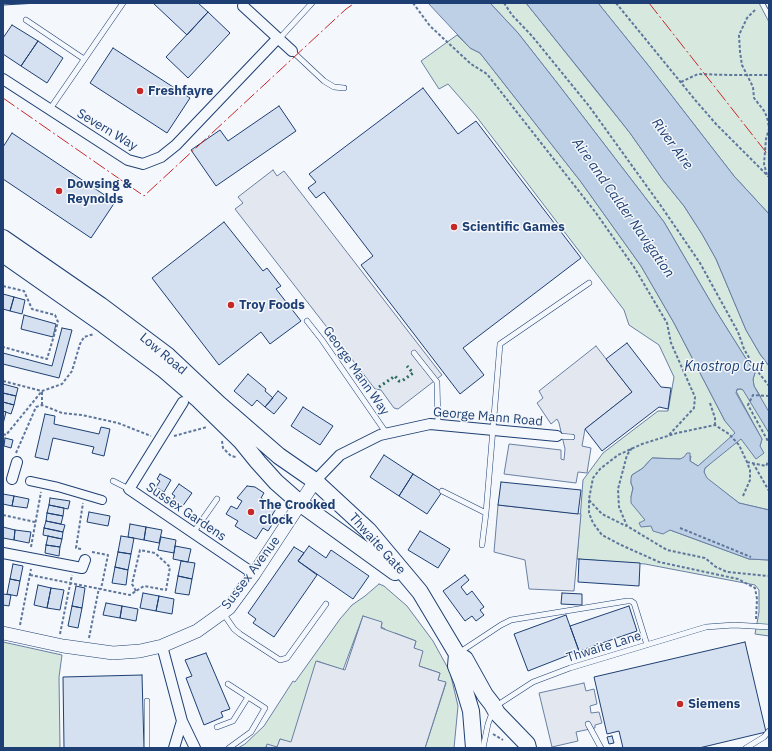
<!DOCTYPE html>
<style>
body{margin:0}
#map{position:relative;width:772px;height:751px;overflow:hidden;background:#f4f7fb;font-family:"IBM Plex Sans",sans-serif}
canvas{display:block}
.frame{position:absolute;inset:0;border:4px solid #1d3f73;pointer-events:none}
</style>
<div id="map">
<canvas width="772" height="751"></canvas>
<div class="frame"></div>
</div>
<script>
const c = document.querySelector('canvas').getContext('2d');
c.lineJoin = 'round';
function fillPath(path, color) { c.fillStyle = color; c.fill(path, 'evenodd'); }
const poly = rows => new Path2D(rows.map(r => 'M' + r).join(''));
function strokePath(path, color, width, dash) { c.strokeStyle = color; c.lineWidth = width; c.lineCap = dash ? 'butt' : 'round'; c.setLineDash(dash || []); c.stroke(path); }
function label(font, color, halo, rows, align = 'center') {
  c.font = font + ' "IBM Plex Sans",sans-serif'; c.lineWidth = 3; c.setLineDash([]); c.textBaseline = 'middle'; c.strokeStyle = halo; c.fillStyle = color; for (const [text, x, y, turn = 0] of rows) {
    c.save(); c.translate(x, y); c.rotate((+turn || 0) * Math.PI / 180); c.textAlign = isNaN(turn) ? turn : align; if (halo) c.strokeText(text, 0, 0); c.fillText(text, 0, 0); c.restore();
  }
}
const green = poly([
 [490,3,526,3,630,133,663,180,684,206,702,234,716,259,746,330,760,354,769,366,769,510,739,503,706,478,704,472,705,468,709,465,705,460,698,466,690,461,691,456,681,459,652,458,643,468,632,475,631,483,633,488,631,497,651,526,670,530,749,559,769,560,769,636,755,634,759,612,759,590,755,585,645,564,577,559,583,480,603,453,658,411,668,411,674,377,659,345,629,325,624,310,476,116,448,84,439,89,421,61,457,35,470,48,480,53,581,182,641,266,674,323,725,421,745,443,760,446,762,439,736,391,739,389,741,389,761,397,754,386,753,379,755,373,716,311,664,222,558,84,518,33,490,3],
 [598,3,759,3,769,22,769,214,734,176,648,65,598,3],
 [379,584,384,586,407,606,433,641,450,672,458,706,454,748,425,748,446,683,438,680,440,673,419,666,414,648,416,641,395,633,369,719,385,629,381,627,382,623,363,616,343,670,317,661,306,748,280,739,278,747,269,748,265,747,264,748,238,748,245,744,264,726,293,681,295,682,340,619,352,605,365,596,379,584],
 [3,642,62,655,59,677,60,748,3,748,3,642]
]);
fillPath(green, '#d7e8df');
strokePath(green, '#687fa3', 1);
const parking = poly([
 [273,170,277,176,284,171,442,375,398,409,394,408,381,390,375,389,235,209,243,203,238,197,273,170],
 [596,346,632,392,585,429,582,446,591,448,587,473,578,472,576,483,504,474,509,444,561,450,561,459,564,460,565,449,559,423,557,419,551,424,537,403,543,398,539,391,596,346],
 [498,505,581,514,574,591,529,589,525,560,494,552,498,505],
 [363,616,382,622,381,628,416,641,414,648,423,651,419,666,440,673,438,680,446,682,425,748,266,748,267,744,277,747,280,739,291,742,316,661,345,670,363,616],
 [584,683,586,691,594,689,597,704,590,706,591,713,599,712,602,723,595,725,595,728,576,732,578,741,552,747,539,693,584,683]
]);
fillPath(parking, '#e3e8f0');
strokePath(parking, '#687fa3', 1);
const water = poly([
 [428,3,490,3,518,33,558,84,664,222,716,311,755,373,753,379,754,386,769,412,769,433,743,390,741,389,737,389,736,393,762,439,760,446,764,453,756,459,741,439,705,468,704,472,707,478,739,503,769,510,769,560,749,559,670,530,663,534,653,531,651,526,641,527,639,523,645,520,631,503,631,497,633,488,631,483,631,478,632,475,643,468,652,458,680,459,684,457,687,453,690,453,690,461,698,466,735,433,725,421,674,323,641,266,581,182,480,53,470,48,428,3],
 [526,3,598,3,648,65,734,176,769,214,769,366,760,354,746,330,716,259,702,234,684,206,663,180,630,133,596,90,526,3]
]);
fillPath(water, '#bed0e5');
strokePath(water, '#687fa3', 1);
const building = poly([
 [3,3,38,3,3,5,3,3],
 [153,3,198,3,208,12,187,35,153,3],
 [208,12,230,33,188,78,166,57,208,12],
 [12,25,38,41,21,66,3,54,3,38,12,25],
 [38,41,63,58,47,83,21,66,38,41],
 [113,48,190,98,167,133,90,83,113,48],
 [423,88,458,134,476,121,581,258,463,348,484,375,460,394,361,265,373,256,324,192,316,198,308,188,316,182,309,174,423,88],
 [279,106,296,131,216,186,191,150,220,130,228,141,279,106],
 [12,133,115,202,91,238,3,179,3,147,12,133],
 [224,222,263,271,267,268,281,286,276,289,301,321,270,344,261,332,219,365,152,278,224,222],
 [3,294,14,297,10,311,3,309,3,294],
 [14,297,25,300,22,314,10,311,14,297],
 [24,315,56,324,53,337,21,329,24,315],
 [62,328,72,330,59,378,3,364,3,353,52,366,62,328],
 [627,343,661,387,671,388,668,409,659,407,602,451,585,429,632,392,606,359,627,343],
 [248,374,266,389,265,391,273,398,265,407,257,400,252,406,234,391,248,374],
 [3,384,18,388,16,396,3,393,3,384],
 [278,391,287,398,274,414,265,407,278,391],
 [3,393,16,396,14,405,3,402,3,393],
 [3,402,14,405,11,414,3,411,3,402],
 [303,407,333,426,320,445,291,426,303,407],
 [3,411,6,412,3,424,3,411],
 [45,414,55,416,54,424,99,434,101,427,110,429,104,456,92,453,94,447,53,438,48,460,35,457,45,414],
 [5,438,13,440,11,448,4,446,5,438],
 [384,455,413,474,399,496,370,477,384,455],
 [160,474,171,480,164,492,156,487,160,481,157,479,160,474],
 [413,474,442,492,427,514,399,496,413,474],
 [501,482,581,490,578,514,498,505,501,482],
 [179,484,192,493,182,507,172,501,175,496,172,494,179,484],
 [247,486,255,487,264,493,261,498,277,507,271,517,275,520,268,531,263,528,256,539,235,526,238,521,226,514,231,506,237,509,242,501,237,498,247,486],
 [3,494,14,496,12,506,3,504,3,494],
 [14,496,29,499,27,508,12,506,14,496],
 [50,498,70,501,68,509,49,505,50,498],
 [49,505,64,508,63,516,47,513,49,505],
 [89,512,110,516,108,526,87,522,89,512],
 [47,513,63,516,61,524,46,521,47,513],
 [46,521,65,525,63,532,44,528,46,521],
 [130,524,146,527,144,540,128,537,130,524],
 [3,527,15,530,14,540,3,538,3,527],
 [146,527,162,530,159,543,144,540,146,527],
 [44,528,63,532,62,539,43,535,44,528],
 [15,530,31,532,29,543,14,540,15,530],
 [420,531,450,549,438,568,408,550,420,531],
 [48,536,62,539,60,547,46,545,48,536],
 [121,536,134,538,131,554,118,552,121,536],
 [161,537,176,540,174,553,158,550,161,537],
 [46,545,60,547,59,556,45,553,46,545],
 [175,546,191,549,188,562,173,559,175,546],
 [309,546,326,558,331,550,369,576,353,599,298,561,309,546],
 [294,547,304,553,298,561,317,575,274,637,253,623,256,619,248,613,294,547],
 [118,552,131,554,128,570,115,567,118,552],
 [579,559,640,563,639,586,578,582,579,559],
 [181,561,195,563,192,579,178,576,181,561],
 [13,564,23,566,20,581,10,579,13,564],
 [115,567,128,570,126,585,112,583,115,567],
 [465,575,469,580,461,587,467,595,472,591,484,607,480,610,484,615,476,621,472,616,465,621,443,591,465,575],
 [178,576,192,579,189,595,175,593,178,576],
 [10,579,20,581,17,596,7,594,10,579],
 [38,585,51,588,47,608,34,605,38,585],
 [76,586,85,588,82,608,72,606,76,586],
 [51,588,64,590,60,610,47,608,51,588],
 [143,593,159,596,156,611,140,608,143,593],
 [562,593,582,594,582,605,561,604,562,593],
 [3,594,11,595,9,606,3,605,3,594],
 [159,596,174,599,172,614,156,611,159,596],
 [106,603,122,606,120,618,103,615,106,603],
 [72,606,82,608,78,628,68,626,72,606],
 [122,606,138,609,136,621,120,618,122,606],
 [629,606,637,631,579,651,570,626,629,606],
 [566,615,579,651,528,671,514,634,566,615],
 [745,642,766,732,699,748,623,748,619,731,607,734,594,677,745,642],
 [206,653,230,709,221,712,223,717,204,725,186,678,192,676,185,660,206,653],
 [142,675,144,748,64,748,63,677,142,675],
 [612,736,614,743,609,744,607,737,612,736]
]);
fillPath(building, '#d5e0f0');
strokePath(building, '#1d3f73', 1);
const service = poly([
 [26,20,84,59],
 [279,39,312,3],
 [292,51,324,81,334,87,344,88],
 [50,109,123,3],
 [307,321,322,340,387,434],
 [414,353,437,382,438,425],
 [557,436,572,437],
 [113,481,129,489],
 [442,491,486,513,500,344,589,283],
 [193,533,217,499],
 [482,545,486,513],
 [223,613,234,629,240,634,280,660,287,658,326,604],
 [460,652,501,625,511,620,627,601,631,601,634,603,647,645],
 [228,684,265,708,251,732,229,748],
 [496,706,533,682,570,668,706,627,734,625,769,627],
 [588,724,601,748],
 [217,727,233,721,248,697],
 [147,748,147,701],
 [483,748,488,724,492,713],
 [746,748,764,737,769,731]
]);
const pedestrian = poly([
 [30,481,58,487,102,500]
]);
const minor = poly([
 [243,6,292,51],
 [3,79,128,160,143,164,161,157,176,145,278,38],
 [183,402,129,489,254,574],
 [12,479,17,462],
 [315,481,340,455,380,435,430,424,557,436],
 [3,553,82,568,85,560],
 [162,646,182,721,195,748],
 [174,748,182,721]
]);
const tertiary = poly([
 [3,633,63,646,113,653,140,651,162,646,197,631,229,608,254,574,315,481]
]);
const primary = poly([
 [3,238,100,305,168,356,219,404,279,456,315,481,368,530,420,592,457,654,465,659,485,695,492,704,497,713,527,744,528,748],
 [3,254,104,325,163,369,199,400,241,441,258,462,276,482,301,504,395,572],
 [457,654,456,666,462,681,471,711,474,748]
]);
strokePath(service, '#1d3f73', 6);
strokePath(pedestrian, '#1d3f73', 10);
strokePath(minor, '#1d3f73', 12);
strokePath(tertiary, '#1d3f73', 14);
strokePath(primary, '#1d3f73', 18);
strokePath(poly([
 [413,3,430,26,471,64,487,74,596,213,634,267,667,323,671,343,695,397,694,408,668,436],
 [504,3,512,15,532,36,589,106,661,206,700,263,738,332,744,349,755,368,769,386],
 [616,3,696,101,716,124,769,177],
 [755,10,747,18,739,35,740,52,742,65,753,87,754,98,765,112,768,121,769,129,766,139,764,164,767,175],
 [681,82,698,74,728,75,769,75],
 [3,286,24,291,32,309,55,315,58,322,47,359,3,347],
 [3,381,42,391,62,384,72,371,80,344,84,337,94,334],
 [42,392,42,405],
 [769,396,753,395,748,405,769,443],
 [710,403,715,418,715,425],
 [3,434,6,435,42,391],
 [174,436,207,427],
 [222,441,223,448,231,456,236,457],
 [632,448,627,455,618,489,619,507,627,526,667,550,705,558,716,567,727,572,769,576],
 [16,453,36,407,42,405,62,413,82,415,118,423,151,436],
 [747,462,766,466,769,460],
 [753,463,769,491],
 [743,496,750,480,750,470,747,462,739,445,729,434,715,425,677,433,642,444,618,455,600,469,593,478,589,499,589,513,593,523,602,535,621,545,659,562,738,579,755,588,757,599,756,619],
 [589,500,602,514,626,526],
 [3,515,35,522],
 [680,528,751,557],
 [31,547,41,492],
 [81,549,76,548,83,503],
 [92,552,108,555,101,589],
 [30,575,130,595,136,591,144,586,166,590,170,567,155,553,140,550,132,584,136,591],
 [20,625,31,569],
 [60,634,72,575],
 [89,638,99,588],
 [493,734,503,740]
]), '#5e769c', 2, [3, 2]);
strokePath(service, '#f4f7fb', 5);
strokePath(pedestrian, '#f4f7fb', 8);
strokePath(minor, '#f4f7fb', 10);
strokePath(tertiary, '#f4f7fb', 13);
strokePath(primary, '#f4f7fb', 16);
const rail = poly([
 [767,3,769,7]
]);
strokePath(rail, '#1d3f73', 4.5);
strokePath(rail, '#f4f7fb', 3, [9]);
strokePath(poly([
 [379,387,395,376,399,381,402,381,413,373,407,366]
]), '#2c6c60', 3, [2, 3]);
strokePath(poly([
 [649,3,769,156],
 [3,98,144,196,346,9,355,3]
]), '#c62828', 1, [14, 3, 2, 3]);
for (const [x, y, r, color] of [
 [140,91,4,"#c62828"],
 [59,191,4,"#c62828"],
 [454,227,4,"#c62828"],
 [231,305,4,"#c62828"],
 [251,512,4,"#c62828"],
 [680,704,4,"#c62828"]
]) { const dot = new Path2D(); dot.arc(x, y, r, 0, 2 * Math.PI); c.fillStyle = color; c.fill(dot); strokePath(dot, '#f4f7fb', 1.5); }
label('bold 13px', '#1d3f73', '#f4f7fb', [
 ["Freshfayre",148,91],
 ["Dowsing &",67,184],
 ["Reynolds",67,199],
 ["Scientific Games",462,227],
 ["Troy Foods",239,305],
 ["The Crooked",259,505],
 ["Clock",259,520],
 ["Siemens",688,704]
], 'left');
label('13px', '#1d3f73', '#f4f7fb', [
 ["Severn Way",107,130,31],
 ["Low Road",163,354,40],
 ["George Mann Way",356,371,55],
 ["George Mann Road",488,417,5],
 ["Sussex Gardens",186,512,34],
 ["Thwaite Gate",377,544,48],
 ["Sussex Avenue",251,573,-53],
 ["Thwaite Lane",604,647,-17]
]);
label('italic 14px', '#1d3f73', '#f4f7fb', [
 ["River Aire",672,144,54],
 ["Aire and Calder Navigation",623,208,55],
 ["Knostrop Cut",724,367]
]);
</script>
